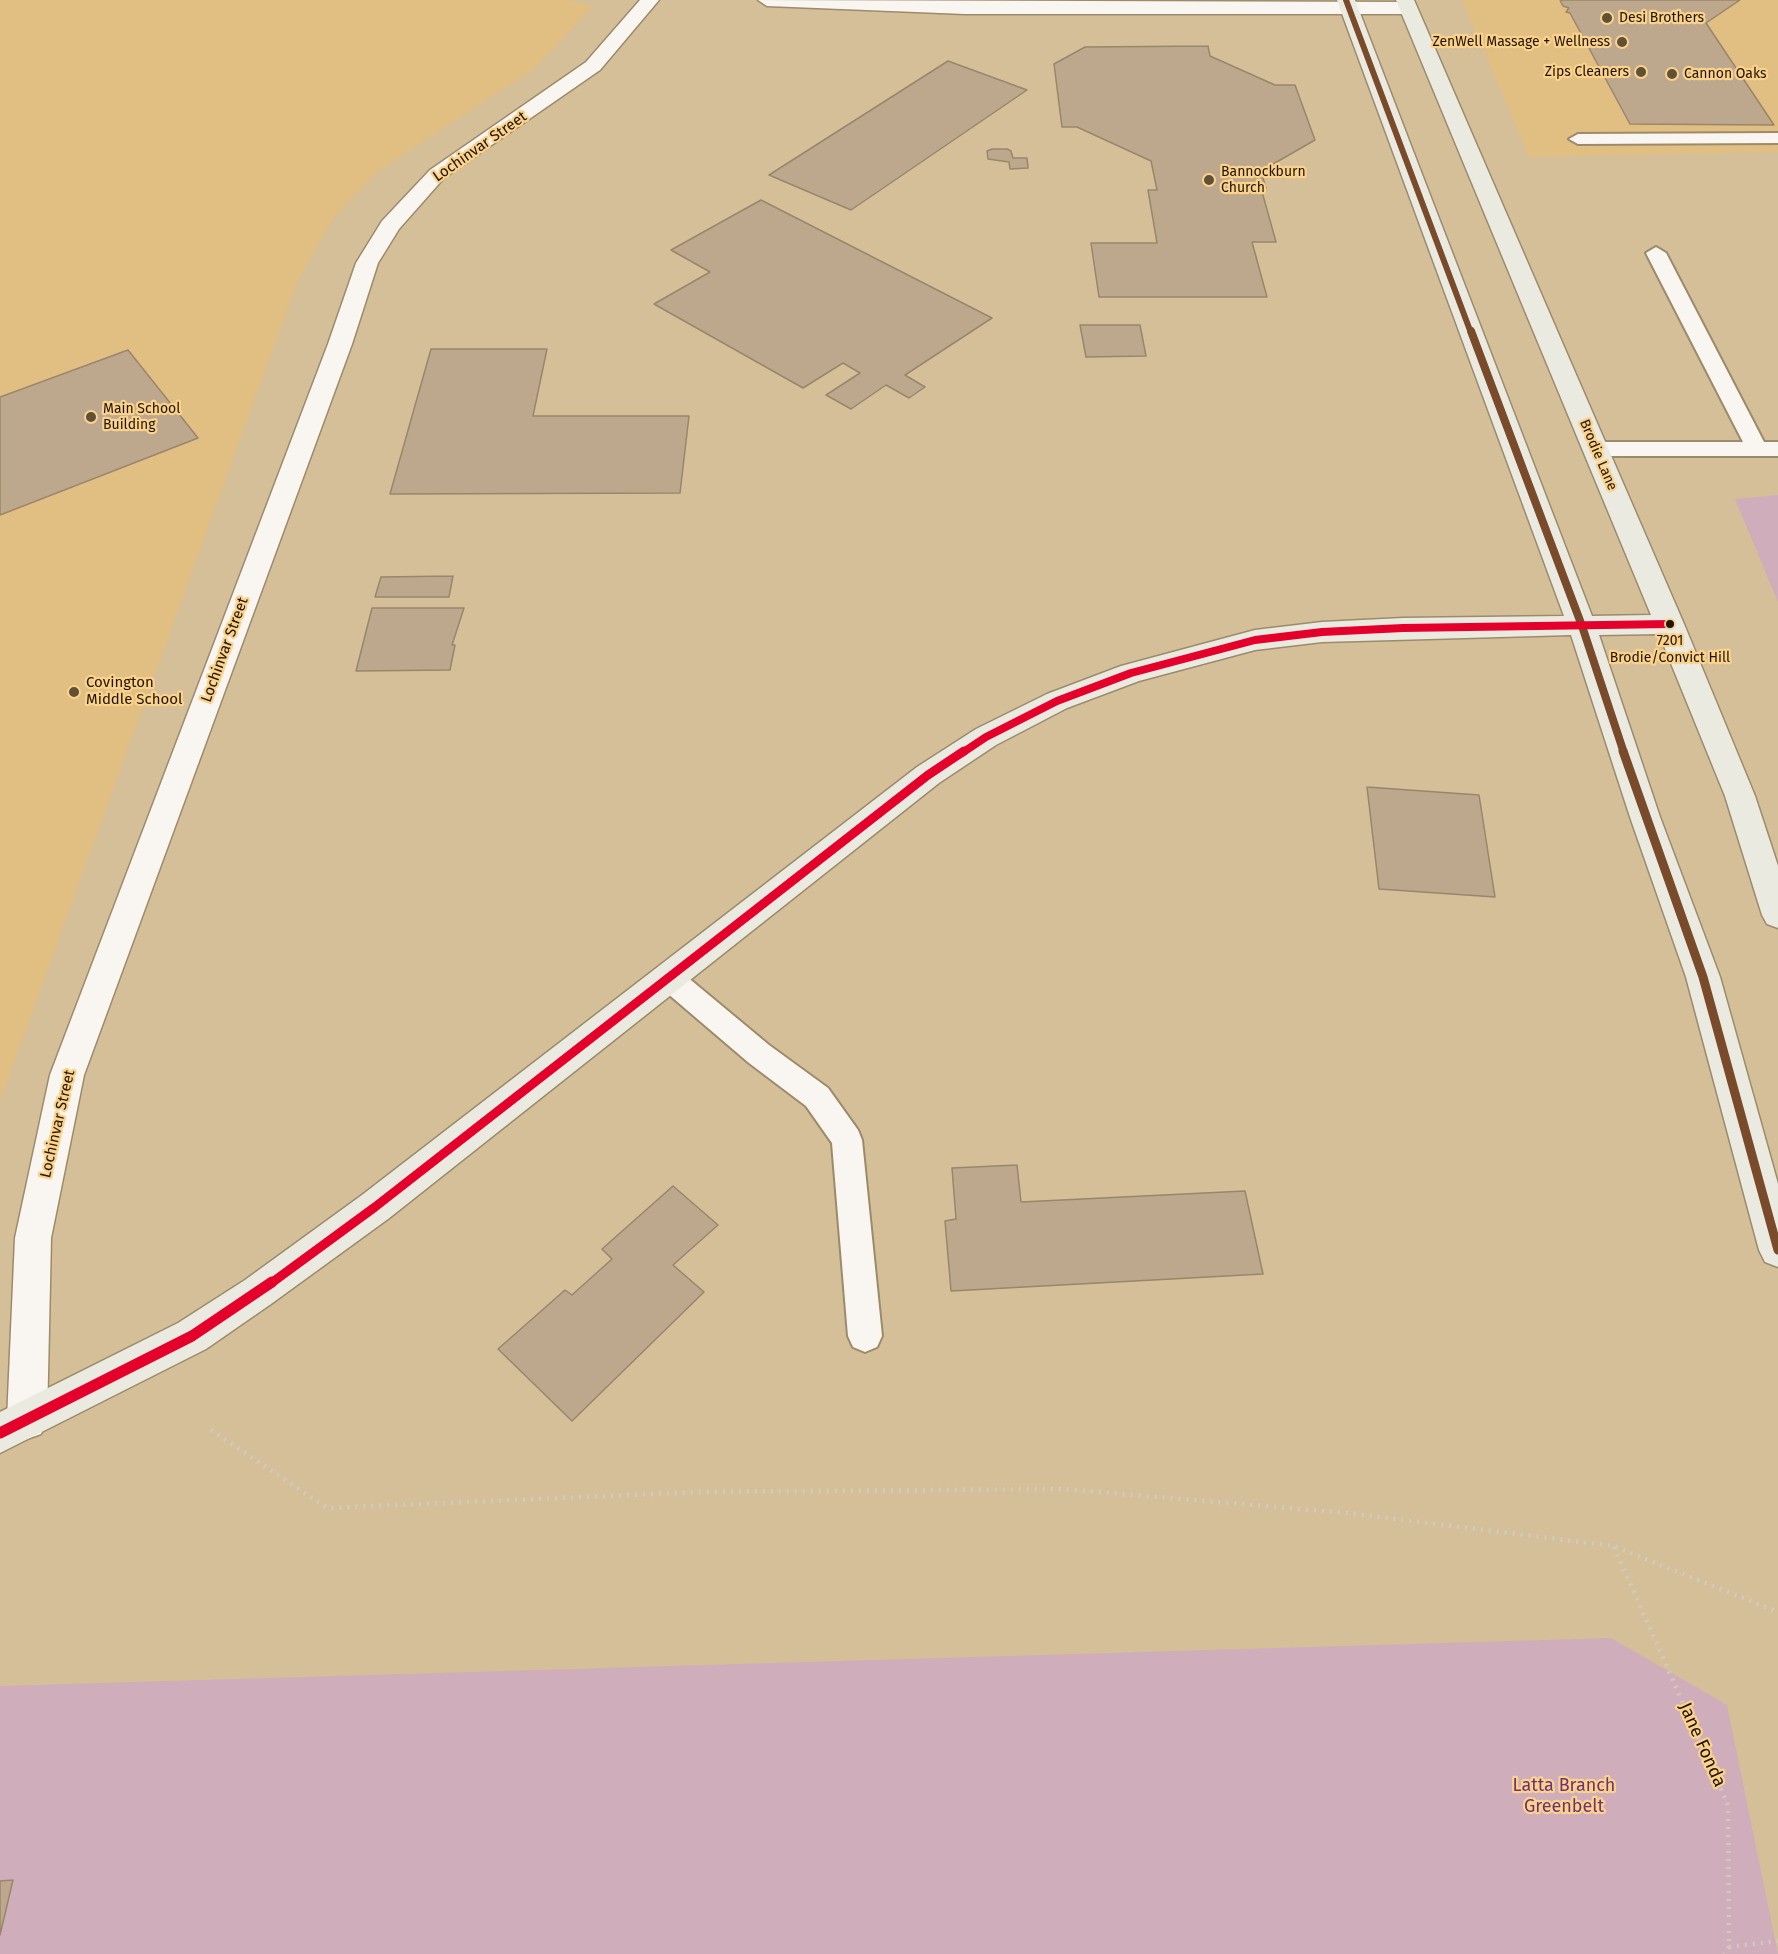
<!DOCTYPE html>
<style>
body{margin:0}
canvas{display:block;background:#d5bf98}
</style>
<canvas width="1778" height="1954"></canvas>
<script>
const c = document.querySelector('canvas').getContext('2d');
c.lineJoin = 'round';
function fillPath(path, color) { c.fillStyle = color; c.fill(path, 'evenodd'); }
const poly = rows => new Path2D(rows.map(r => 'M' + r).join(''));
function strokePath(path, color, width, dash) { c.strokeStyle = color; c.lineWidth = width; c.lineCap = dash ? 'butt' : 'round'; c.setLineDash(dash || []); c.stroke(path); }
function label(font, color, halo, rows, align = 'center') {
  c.font = font + ' "Fira Sans",sans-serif'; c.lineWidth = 4.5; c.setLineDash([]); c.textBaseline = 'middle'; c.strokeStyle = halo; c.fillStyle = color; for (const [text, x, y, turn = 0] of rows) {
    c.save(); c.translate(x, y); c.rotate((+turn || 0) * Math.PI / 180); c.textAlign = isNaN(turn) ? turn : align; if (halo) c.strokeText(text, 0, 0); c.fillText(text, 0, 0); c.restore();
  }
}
fillPath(poly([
 [0,0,567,0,593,6,534,69,378,171,331,221,297,283,0,1101],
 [1462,0,1778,0,1778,152,1529,157]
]), '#e1be81');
fillPath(poly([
 [1778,495,1778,602,1735,499],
 [1611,1638,1727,1705,1778,1954,0,1954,0,1686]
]), '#d0adba');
const building = poly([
 [1560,0,1740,0,1706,23,1774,125,1630,124,1570,13,1566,12,1569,8,1563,6,1560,0],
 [1208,46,1210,56,1275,85,1295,85,1315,140,1261,171,1266,188,1261,188,1276,242,1252,242,1267,297,1099,297,1091,243,1157,243,1148,190,1157,190,1151,161,1077,127,1062,127,1054,64,1085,47,1208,46],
 [948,61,1027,90,851,210,769,175,948,61],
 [992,149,1007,149,1011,151,1013,158,1027,158,1028,168,1010,169,1009,162,988,159,987,151,992,149],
 [761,200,857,249,992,318,905,375,925,387,909,398,886,385,851,409,826,395,860,373,843,363,803,388,654,304,710,272,671,250,761,200],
 [1080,325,1140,325,1146,356,1086,357,1080,325],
 [431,349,547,349,533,416,689,416,680,493,390,494,431,349],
 [128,350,198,438,0,515,0,397,128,350],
 [453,576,449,597,375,597,381,577,453,576],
 [372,608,464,608,452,645,455,645,450,670,356,671,372,608],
 [1367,787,1479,795,1495,897,1379,889,1367,787],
 [1017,1165,1021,1202,1245,1191,1263,1274,951,1291,945,1221,956,1219,952,1168,1017,1165],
 [673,1186,718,1225,673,1265,704,1292,572,1421,498,1349,565,1290,572,1295,612,1259,602,1249,673,1186],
 [13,1880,0,1935,0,1881,13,1880]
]);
fillPath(building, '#bda88e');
strokePath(building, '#9a866a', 1.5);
const lane = poly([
 [1778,133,1778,143,1578,144,1569,139,1578,134,1778,133],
 [1656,247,1666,253,1764,442,1778,442,1778,456,1595,456,1587,454,1584,449,1587,444,1595,442,1743,442,1646,253,1656,247],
 [670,967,680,971,769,1045,828,1088,858,1130,862,1140,882,1336,877,1347,865,1352,853,1347,848,1336,832,1143,806,1106,749,1063,660,987,656,979,660,971,670,967]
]);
const street = poly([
 [640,0,659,0,600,70,444,178,399,229,378,263,352,344,84,1075,51,1238,47,1420,41,1434,27,1439,13,1434,7,1420,15,1238,50,1075,328,344,356,263,382,221,430,170,586,62,640,0],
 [758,0,1408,2,1417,8,1408,14,965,14,767,6,758,0]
]);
const secondary = poly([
 [1337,0,1355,0,1592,616,1651,615,1396,0,1414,0,1684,624,1755,796,1778,866,1778,928,1767,924,1762,915,1725,796,1659,634,1599,635,1660,817,1720,977,1778,1184,1778,1267,1765,1262,1759,1250,1686,977,1630,817,1571,635,1322,642,1255,650,1139,681,1067,708,996,745,939,783,388,1219,271,1304,206,1349,0,1453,0,1412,178,1323,245,1280,362,1195,917,767,976,729,1047,694,1121,666,1255,630,1322,622,1403,618,1564,616,1337,0]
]);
strokePath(lane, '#9c8b6b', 4);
strokePath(street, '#9c8b6b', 3);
strokePath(secondary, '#9c8b6b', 3);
strokePath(poly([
 [211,1430,327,1508,700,1492,1063,1489,1348,1513,1613,1546,1778,1612],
 [1614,1547,1728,1805,1729,1947,1724,1954],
 [1729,1947,1778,1941]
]), '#d1cabe', 4.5, [2, 6]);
fillPath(lane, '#f9f5f0');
fillPath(street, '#f9f5f0');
fillPath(secondary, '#ebeae1');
strokePath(poly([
 [1346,0,1471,333]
]), '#7a4b2a', 6);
strokePath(poly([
 [1471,331,1582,626,1624,753]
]), '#7a4b2a', 8);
strokePath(poly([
 [1623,751,1703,977,1778,1250]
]), '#7a4b2a', 9);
strokePath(poly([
 [962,753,986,737,1057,701,1131,673,1255,640,1322,632,1403,628,1670,624]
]), '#e4002b', 8);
strokePath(poly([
 [270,1284,375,1207,928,775,964,751]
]), '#e4002b', 9);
strokePath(poly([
 [0,1433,192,1336,272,1282]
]), '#e4002b', 11);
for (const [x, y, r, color] of [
 [1607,18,6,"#5f5036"],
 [1622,42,6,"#5f5036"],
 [1641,72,6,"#5f5036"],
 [1672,74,6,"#5f5036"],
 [1209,180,6,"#5f5036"],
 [91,417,6,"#5f5036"],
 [1670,624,5,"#1f1401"],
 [74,692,6,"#5f5036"]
]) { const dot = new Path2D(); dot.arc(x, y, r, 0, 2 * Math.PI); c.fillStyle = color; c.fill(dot); strokePath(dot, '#fbd28c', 2); }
label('14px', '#1f1401', '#fbd28c', [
 ["Desi Brothers",1619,18],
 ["ZenWell Massage + Wellness",1610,42,"right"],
 ["Zips Cleaners",1629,72,"right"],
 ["Cannon Oaks",1684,74],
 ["Bannockburn",1221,172],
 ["Church",1221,188],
 ["Main School",103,409],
 ["Building",103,425]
], 'left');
label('14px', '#1f1401', '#fbd28c', [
 ["Brodie Lane",1598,455,67]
]);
label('14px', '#1f1401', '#fbd28c', [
 ["7201",1670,641],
 ["Brodie/Convict Hill",1670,658]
]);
label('15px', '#1f1401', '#fbd28c', [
 ["Lochinvar Street",480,147,-35],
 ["Lochinvar Street",225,650,-70],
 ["Lochinvar Street",58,1124,-77]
]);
label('15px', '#1f1401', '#fbd28c', [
 ["Covington",86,683],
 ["Middle School",86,700]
], 'left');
label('18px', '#1f1401', '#fbd28c', [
 ["Jane Fonda",1702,1745,66]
]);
label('18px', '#6b3277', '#fbd28c', [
 ["Latta Branch",1564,1786],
 ["Greenbelt",1564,1807]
]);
</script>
